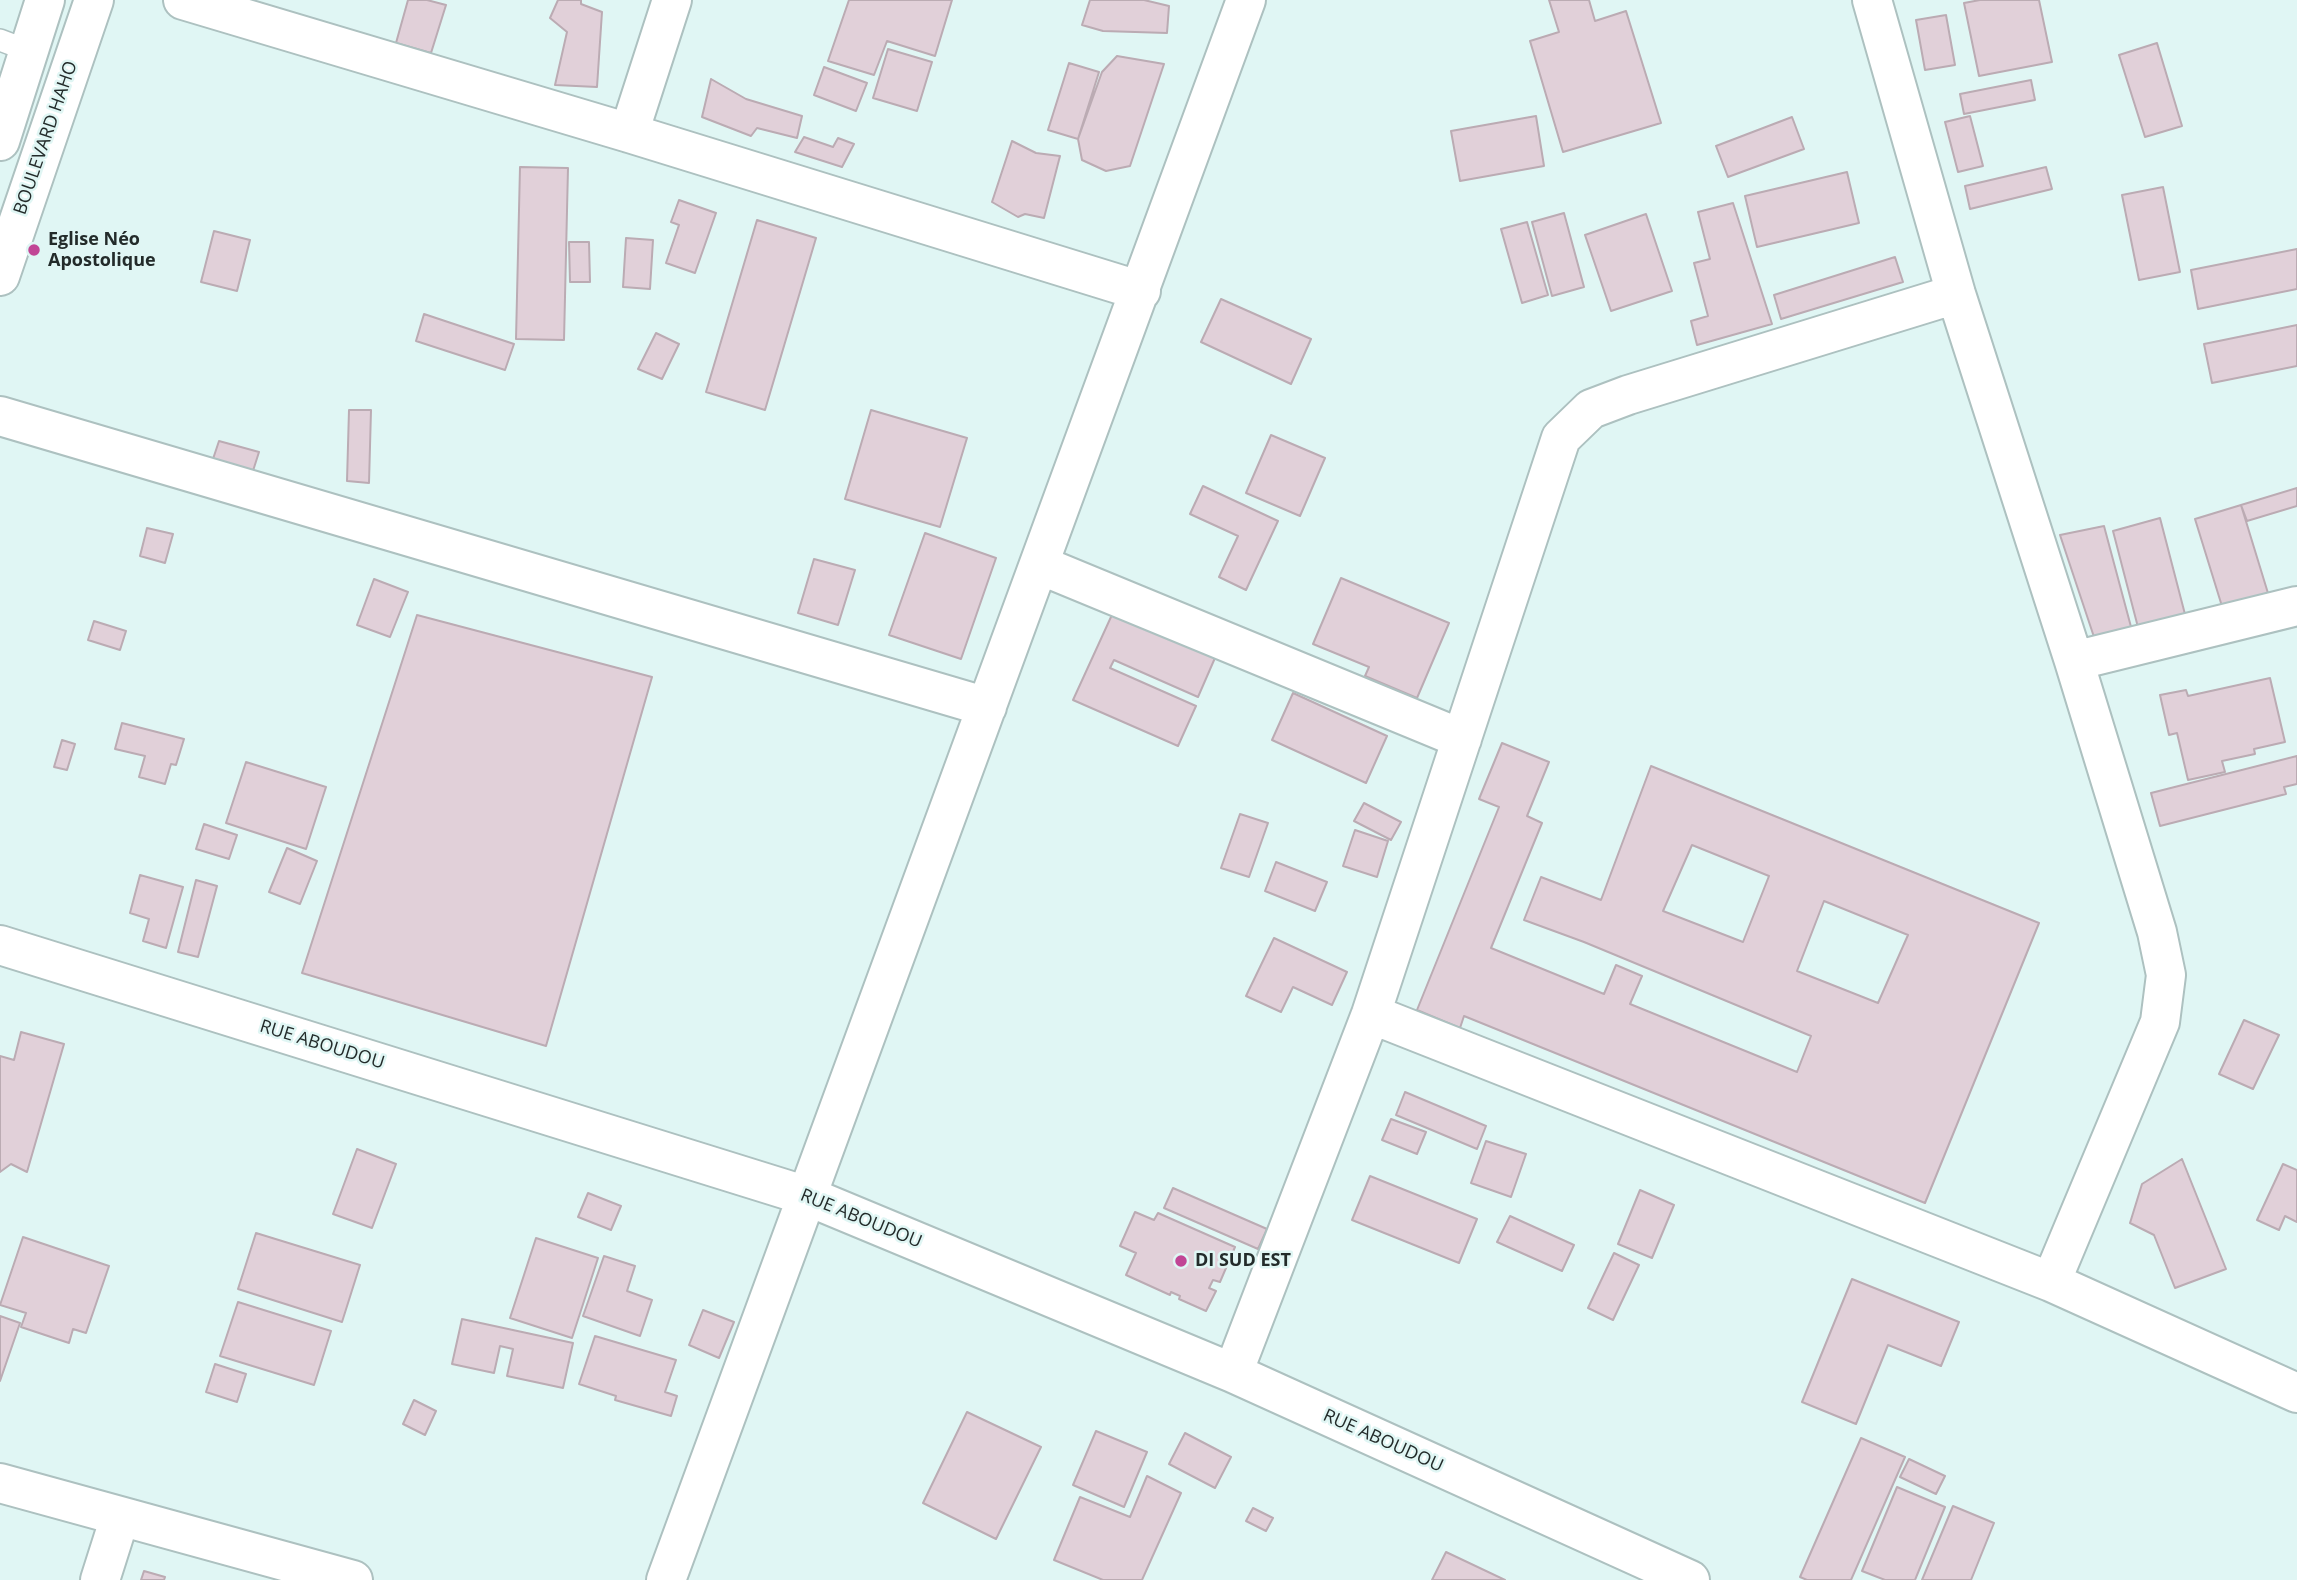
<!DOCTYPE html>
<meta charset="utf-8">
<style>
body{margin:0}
canvas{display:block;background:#e0f6f4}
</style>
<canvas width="2297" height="1580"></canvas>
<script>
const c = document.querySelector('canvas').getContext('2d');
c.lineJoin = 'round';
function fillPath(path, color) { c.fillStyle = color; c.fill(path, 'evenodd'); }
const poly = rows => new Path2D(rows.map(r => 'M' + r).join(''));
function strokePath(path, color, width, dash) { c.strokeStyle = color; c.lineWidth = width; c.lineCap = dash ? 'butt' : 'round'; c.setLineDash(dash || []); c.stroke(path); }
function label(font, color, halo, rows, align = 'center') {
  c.font = font + ' "Open Sans",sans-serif'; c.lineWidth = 5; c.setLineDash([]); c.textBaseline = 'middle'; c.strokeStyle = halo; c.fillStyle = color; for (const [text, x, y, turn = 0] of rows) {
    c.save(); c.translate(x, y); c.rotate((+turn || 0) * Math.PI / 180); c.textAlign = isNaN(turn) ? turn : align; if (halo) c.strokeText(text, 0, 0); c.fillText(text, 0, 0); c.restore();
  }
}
const building = poly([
 [408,0,427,0,446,5,431,53,396,43,408,0],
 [558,0,581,0,581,4,602,12,597,87,555,85,567,32,550,18,558,0],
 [849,0,952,0,935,56,887,41,874,75,828,61,849,0],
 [1090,0,1144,0,1169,6,1167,33,1103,31,1082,25,1090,0],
 [1549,0,1589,0,1595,21,1626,11,1661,123,1563,152,1530,41,1559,32,1549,0],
 [1980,0,2039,0,2052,62,1979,76,1964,3,1980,0],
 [1946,15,1955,65,1925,70,1916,20,1946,15],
 [2157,43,2182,126,2145,137,2119,55,2157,43],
 [888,49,932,62,917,111,873,98,888,49],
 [1117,56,1164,64,1130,166,1106,171,1082,160,1078,139,1102,72,1117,56],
 [1069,63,1099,72,1078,139,1048,130,1069,63],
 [824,67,867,83,856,111,814,95,824,67],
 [711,79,746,99,802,116,797,138,757,128,751,136,702,117,711,79],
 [2031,80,2035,100,1964,114,1960,94,2031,80],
 [1536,116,1544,166,1460,181,1451,131,1536,116],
 [1970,116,1983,166,1958,172,1945,122,1970,116],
 [1792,117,1804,149,1728,177,1716,146,1792,117],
 [804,137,833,147,838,138,854,144,842,167,795,152,804,137],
 [1012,141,1036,153,1060,156,1044,218,1025,214,1018,217,992,202,1012,141],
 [520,167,568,168,564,340,516,339,520,167],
 [2046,167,2052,189,1970,209,1965,186,2046,167],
 [1847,172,1859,223,1757,247,1745,196,1847,172],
 [2163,187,2180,272,2139,280,2122,195,2163,187],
 [679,200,716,213,695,273,666,263,679,225,671,222,679,200],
 [1733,203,1772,324,1697,345,1691,321,1708,316,1694,263,1710,259,1698,212,1733,203],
 [1564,213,1584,287,1552,296,1532,222,1564,213],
 [1646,214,1672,291,1611,311,1585,235,1646,214],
 [757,220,816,238,765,410,706,392,757,220],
 [1527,222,1548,295,1522,303,1501,229,1527,222],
 [214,231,250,240,237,291,201,282,214,231],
 [626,238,653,240,650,289,623,287,626,238],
 [569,242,589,242,590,282,570,282,569,242],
 [2297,249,2297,289,2198,309,2191,270,2297,249],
 [1895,257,1903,282,1781,319,1774,295,1895,257],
 [1221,299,1311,339,1291,384,1201,342,1221,299],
 [424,314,514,344,505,370,416,341,424,314],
 [2297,325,2297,366,2212,383,2204,344,2297,325],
 [656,333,679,344,662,379,638,369,656,333],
 [349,410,371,410,369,483,347,481,349,410],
 [871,410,967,438,940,527,845,499,871,410],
 [1271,435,1325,458,1300,516,1246,493,1271,435],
 [219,441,259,452,252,474,212,462,219,441],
 [1203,486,1278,521,1246,590,1219,577,1238,536,1190,514,1203,486],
 [2297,488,2297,506,2247,521,2241,505,2297,488],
 [2241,505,2271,603,2225,616,2195,519,2241,505],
 [2160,518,2187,622,2140,635,2113,531,2160,518],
 [2104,526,2134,638,2096,643,2060,535,2104,526],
 [147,528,173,534,165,563,140,556,147,528],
 [925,533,996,558,961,659,889,635,925,533],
 [814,559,855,570,838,625,798,613,814,559],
 [1341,578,1449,623,1417,698,1365,676,1369,667,1313,644,1341,578],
 [374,579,408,592,390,637,357,625,374,579],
 [1116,606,1218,651,1198,697,1114,660,1110,668,1196,706,1178,746,1073,700,1116,606],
 [417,615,652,677,546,1046,302,973,417,615],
 [94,621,126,631,120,650,88,640,94,621],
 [2270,678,2285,742,2254,749,2255,754,2222,761,2225,772,2188,780,2177,733,2169,735,2160,695,2186,690,2188,696,2270,678],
 [1293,693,1387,736,1366,783,1272,740,1293,693],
 [122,723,184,739,176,765,171,764,165,784,139,777,145,756,115,749,122,723],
 [62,740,75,744,67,770,54,767,62,740],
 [1502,743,1549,762,1527,816,1542,823,1491,948,1604,994,1616,965,1642,976,1630,1004,1797,1072,1811,1036,1584,942,1524,920,1541,877,1601,900,1651,766,2039,923,1925,1203,1464,1016,1460,1028,1417,1010,1499,807,1479,799,1502,743],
 [1692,845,1769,876,1743,942,1663,911,1692,845],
 [1824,901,1908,935,1878,1003,1797,971,1824,901],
 [2297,756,2297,784,2284,787,2286,794,2160,826,2151,793,2297,756],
 [246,762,326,787,306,849,226,823,246,762],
 [1364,803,1401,822,1391,840,1354,821,1364,803],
 [1240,814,1268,823,1249,877,1221,868,1240,814],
 [204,824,237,835,229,859,196,849,204,824],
 [1355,830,1388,841,1377,877,1343,866,1355,830],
 [287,848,317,861,300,904,269,892,287,848],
 [1276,862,1327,882,1315,911,1265,891,1276,862],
 [140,875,183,887,166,948,143,941,149,919,130,913,140,875],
 [196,880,217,886,198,957,178,952,196,880],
 [1274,938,1347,972,1332,1005,1293,987,1281,1012,1246,996,1274,938],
 [2244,1020,2279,1035,2253,1089,2219,1074,2244,1020],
 [21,1032,64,1044,27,1172,11,1164,0,1172,0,1056,14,1060,21,1032],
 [1405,1092,1486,1126,1477,1149,1396,1115,1405,1092],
 [1391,1119,1426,1132,1417,1154,1382,1140,1391,1119],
 [1486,1141,1526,1154,1511,1197,1471,1183,1486,1141],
 [357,1149,396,1164,372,1228,333,1214,357,1149],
 [2182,1159,2226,1269,2175,1288,2154,1235,2130,1223,2142,1184,2182,1159],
 [2283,1164,2297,1170,2297,1222,2285,1216,2279,1230,2257,1220,2283,1164],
 [1370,1176,1477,1219,1459,1263,1352,1220,1370,1176],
 [1173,1188,1267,1229,1258,1249,1164,1208,1173,1188],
 [1640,1190,1674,1205,1652,1258,1618,1244,1640,1190],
 [588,1193,621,1206,611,1230,578,1217,588,1193],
 [1135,1212,1154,1220,1158,1213,1235,1247,1220,1282,1213,1280,1209,1288,1216,1291,1206,1311,1179,1299,1180,1296,1171,1292,1170,1295,1126,1275,1136,1253,1120,1246,1135,1212],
 [1510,1216,1574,1245,1562,1271,1497,1242,1510,1216],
 [256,1233,360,1265,342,1322,238,1289,256,1233],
 [23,1237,109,1266,86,1333,73,1329,69,1343,21,1327,26,1313,0,1305,23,1237],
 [536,1238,598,1258,572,1338,510,1318,536,1238],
 [1614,1253,1639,1265,1613,1320,1588,1308,1614,1253],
 [604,1256,635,1266,627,1291,652,1300,640,1336,583,1316,604,1256],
 [1852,1279,1959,1322,1941,1366,1888,1345,1856,1424,1802,1402,1852,1279],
 [238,1302,331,1331,314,1385,220,1356,238,1302],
 [703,1310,734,1322,719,1358,689,1345,703,1310],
 [0,1316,20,1323,0,1381,0,1316],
 [462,1319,573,1343,563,1388,507,1376,513,1349,500,1346,494,1373,452,1364,462,1319],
 [595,1336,676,1360,665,1392,677,1396,671,1416,615,1400,616,1396,579,1384,595,1336],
 [215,1364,246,1374,237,1402,206,1392,215,1364],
 [414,1400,436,1411,425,1435,403,1424,414,1400],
 [967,1412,1041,1447,996,1539,923,1503,967,1412],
 [1096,1431,1147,1452,1124,1507,1073,1485,1096,1431],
 [1185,1433,1231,1457,1215,1488,1169,1464,1185,1433],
 [1861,1438,1905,1457,1851,1580,1807,1580,1800,1577,1861,1438],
 [1909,1459,1945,1476,1936,1494,1900,1477,1909,1459],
 [1147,1476,1181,1493,1142,1580,1103,1580,1054,1560,1080,1497,1130,1517,1147,1476],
 [1897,1487,1945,1507,1915,1580,1885,1580,1862,1571,1897,1487],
 [1953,1506,1994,1523,1971,1580,1922,1580,1953,1506],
 [1253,1508,1273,1518,1266,1531,1246,1521,1253,1508],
 [1446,1552,1505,1580,1432,1580,1446,1552],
 [144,1571,165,1577,164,1580,141,1580,144,1571]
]);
fillPath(building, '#e1d0d9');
strokePath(building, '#bbabb3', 2);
const service = poly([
 [0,40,29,51]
]);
const minor = poly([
 [183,0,629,133,1141,291],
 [1872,0,1956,294,2074,661,2157,932,2166,975,2160,1022,2051,1282],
 [629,133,672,0],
 [0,416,987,707],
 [1040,565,1462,739],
 [2074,661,2297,606],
 [0,945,807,1196,1233,1373,1690,1580],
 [1371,1014,2051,1282,2297,1393],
 [1233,1373,1371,1014,1561,438,1591,409,1628,395,1956,294],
 [0,1483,353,1580],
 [100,1580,120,1517],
 [666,1580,1246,0]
]);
const secondary = poly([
 [0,141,45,0],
 [0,276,94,0]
]);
strokePath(service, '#adc1c0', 24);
strokePath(minor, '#adc1c0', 42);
strokePath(secondary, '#adc1c0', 42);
strokePath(service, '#fff', 21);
strokePath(minor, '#fff', 38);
strokePath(secondary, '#fff', 38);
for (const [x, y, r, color] of [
 [34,250,7,"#c14595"],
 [1181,1261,7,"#c14595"]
]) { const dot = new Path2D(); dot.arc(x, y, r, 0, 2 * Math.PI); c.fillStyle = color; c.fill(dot); strokePath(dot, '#e0f6f4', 2.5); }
label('18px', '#232b2a', '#e0f6f4', [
 ["BOULEVARD HAHO",46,138,-71],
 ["RUE ABOUDOU",322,1045,17],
 ["RUE ABOUDOU",861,1219,22],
 ["RUE ABOUDOU",1383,1441,24]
]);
label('bold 18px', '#232b2a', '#e0f6f4', [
 ["Eglise Néo",48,240],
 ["Apostolique",48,261],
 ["DI SUD EST",1195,1261]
], 'left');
</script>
